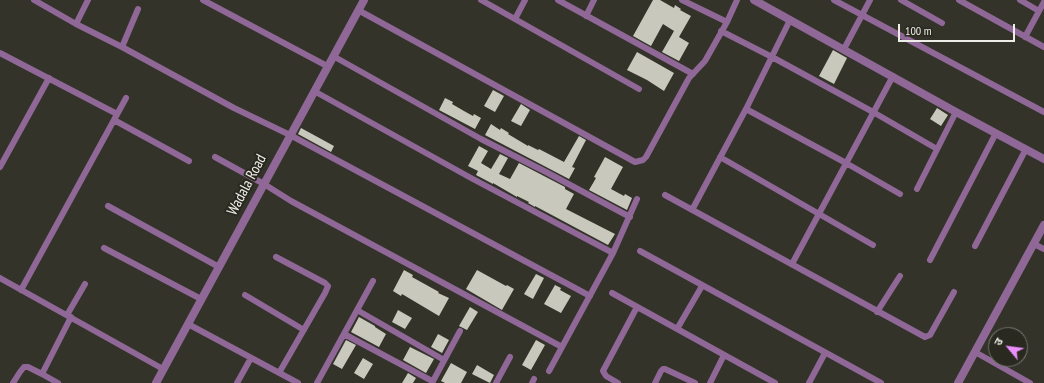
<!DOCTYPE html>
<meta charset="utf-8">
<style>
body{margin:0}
#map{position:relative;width:1044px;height:383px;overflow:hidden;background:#33332a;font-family:"PT Sans Narrow","Noto Sans Devanagari",sans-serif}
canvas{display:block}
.north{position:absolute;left:988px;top:327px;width:40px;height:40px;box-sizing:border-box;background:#292920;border:1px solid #777870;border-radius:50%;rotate:299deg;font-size:11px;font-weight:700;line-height:16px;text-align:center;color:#edeee8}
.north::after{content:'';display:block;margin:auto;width:14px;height:18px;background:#eb8dfb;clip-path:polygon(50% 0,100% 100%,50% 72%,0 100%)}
.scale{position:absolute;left:898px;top:24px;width:117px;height:18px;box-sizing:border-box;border:2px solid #edeee8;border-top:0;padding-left:5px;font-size:12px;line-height:14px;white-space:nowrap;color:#edeee8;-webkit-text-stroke:3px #292920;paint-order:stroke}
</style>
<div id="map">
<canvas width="1044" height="383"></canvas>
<div class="north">उ</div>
<div class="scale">100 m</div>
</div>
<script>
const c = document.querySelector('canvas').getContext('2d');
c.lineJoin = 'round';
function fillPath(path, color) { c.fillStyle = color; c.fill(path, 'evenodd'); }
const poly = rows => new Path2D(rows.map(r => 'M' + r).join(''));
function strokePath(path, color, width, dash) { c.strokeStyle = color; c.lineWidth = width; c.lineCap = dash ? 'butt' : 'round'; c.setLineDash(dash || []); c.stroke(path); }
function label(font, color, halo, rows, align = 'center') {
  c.font = font + ' "PT Sans Narrow",sans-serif'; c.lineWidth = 4; c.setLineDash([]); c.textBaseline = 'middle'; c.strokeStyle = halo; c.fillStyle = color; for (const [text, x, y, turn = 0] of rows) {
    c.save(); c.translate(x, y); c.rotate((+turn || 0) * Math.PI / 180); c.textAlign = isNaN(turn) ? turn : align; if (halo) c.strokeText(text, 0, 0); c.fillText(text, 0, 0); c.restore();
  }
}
fillPath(poly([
 [653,0,660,0,674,8,675,5,681,9,680,10,691,16,679,37,689,43,679,61,662,52,674,31,663,24,651,46,633,36],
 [833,50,847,58,834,84,819,76],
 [637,52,674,73,664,91,647,80,627,70],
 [493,90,504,96,495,112,484,106],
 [445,98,453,102,452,104,464,111,473,116,474,114,481,118,475,129,439,110],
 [521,104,530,110,521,126,511,121],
 [937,108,948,115,941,126,930,119],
 [491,124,500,130,501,128,509,133,508,134,528,146,528,145,538,150,539,149,564,162,579,136,586,140,572,167,575,168,569,179,485,135],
 [301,128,334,146,331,152,298,134],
 [479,146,488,151,481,163,491,169,500,154,508,158,499,174,510,179,519,163,565,187,565,189,574,194,566,209,615,234,608,245,535,206,535,207,528,203,529,202,517,196,517,197,493,183,493,184,476,175,478,171,468,166],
 [605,157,623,167,611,189,624,196,625,194,632,198,627,210,589,190,596,178,594,177],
 [404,270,413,275,412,277,439,292,438,293,449,298,439,316,402,294,401,296,393,291],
 [477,270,497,281,506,286,507,285,514,289,502,310,466,289],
 [536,274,544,278,533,299,524,294],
 [555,285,561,288,560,290,571,296,561,313,544,304],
 [470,307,478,312,467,330,459,326],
 [398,310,412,318,405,329,392,322],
 [359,317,375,326,375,327,386,334,379,347,351,332],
 [438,334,449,340,442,353,431,347],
 [346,340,356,345,342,369,333,364],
 [536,340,545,345,531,370,522,365],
 [410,347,434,359,426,373,403,360],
 [363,358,373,364,364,379,354,373],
 [451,363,467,372,461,383,445,383,441,381],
 [477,365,494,375,490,383,472,374],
 [408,373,416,378,413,383,402,383]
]), '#c8c8bc');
strokePath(poly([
 [34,0,76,24,122,47,234,108,290,135,590,296],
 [203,0,327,66],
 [481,0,639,89],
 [558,0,693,74],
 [682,0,727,22],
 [834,0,1044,112],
 [901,0,942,23],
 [959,0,1044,47],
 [1020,0,1039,11],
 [358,10,635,162,643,160,646,157,689,78,705,61,727,22,737,0],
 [586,16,594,0],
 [515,19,525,0],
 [76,24,88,0],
 [721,31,772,57,873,112,937,149],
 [1025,37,1044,2],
 [122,47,138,9],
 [844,49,870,0],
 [0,53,117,114],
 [333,56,481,139,546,172,630,217],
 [314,91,471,178,613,253],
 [746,109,846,163,900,194],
 [114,120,189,161],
 [215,157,264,184,291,201,562,347],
 [720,157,873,245],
 [0,167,49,78],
 [917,189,956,112],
 [665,195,925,337,930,335,954,292],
 [108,206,219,267],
 [692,210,746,109,790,20],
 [1034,244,1044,249],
 [975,246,1026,149],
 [104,248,201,299],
 [640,251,881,383],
 [276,257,325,283,328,286,325,293,279,373],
 [930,260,996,133],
 [792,264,893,76],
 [0,278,163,369],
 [21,290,126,98],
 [612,293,775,383],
 [245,295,304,330],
 [357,310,444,360],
 [877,312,900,276],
 [67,315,85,284],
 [188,324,298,383],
 [677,329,702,286],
 [344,334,432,381],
 [975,352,1030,383],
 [549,371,613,253,637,199],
 [13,383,20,372,24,367,28,367,42,374],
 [58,383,42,374,71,317],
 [237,383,251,358],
 [317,383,373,281],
 [432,383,460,331],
 [496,383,510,357],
 [532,383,534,379],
 [618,383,606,376,603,371,637,307],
 [655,383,661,371,663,369,665,369,695,383],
 [710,383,724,355],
 [809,383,825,353]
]), '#906897', 6);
strokePath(poly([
 [754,0,956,112,1044,159],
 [156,383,364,0],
 [958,383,1044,225]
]), '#906897', 8);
label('15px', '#edeee8', '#292920', [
 ["Wadala Road",247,185,-62]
]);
</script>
